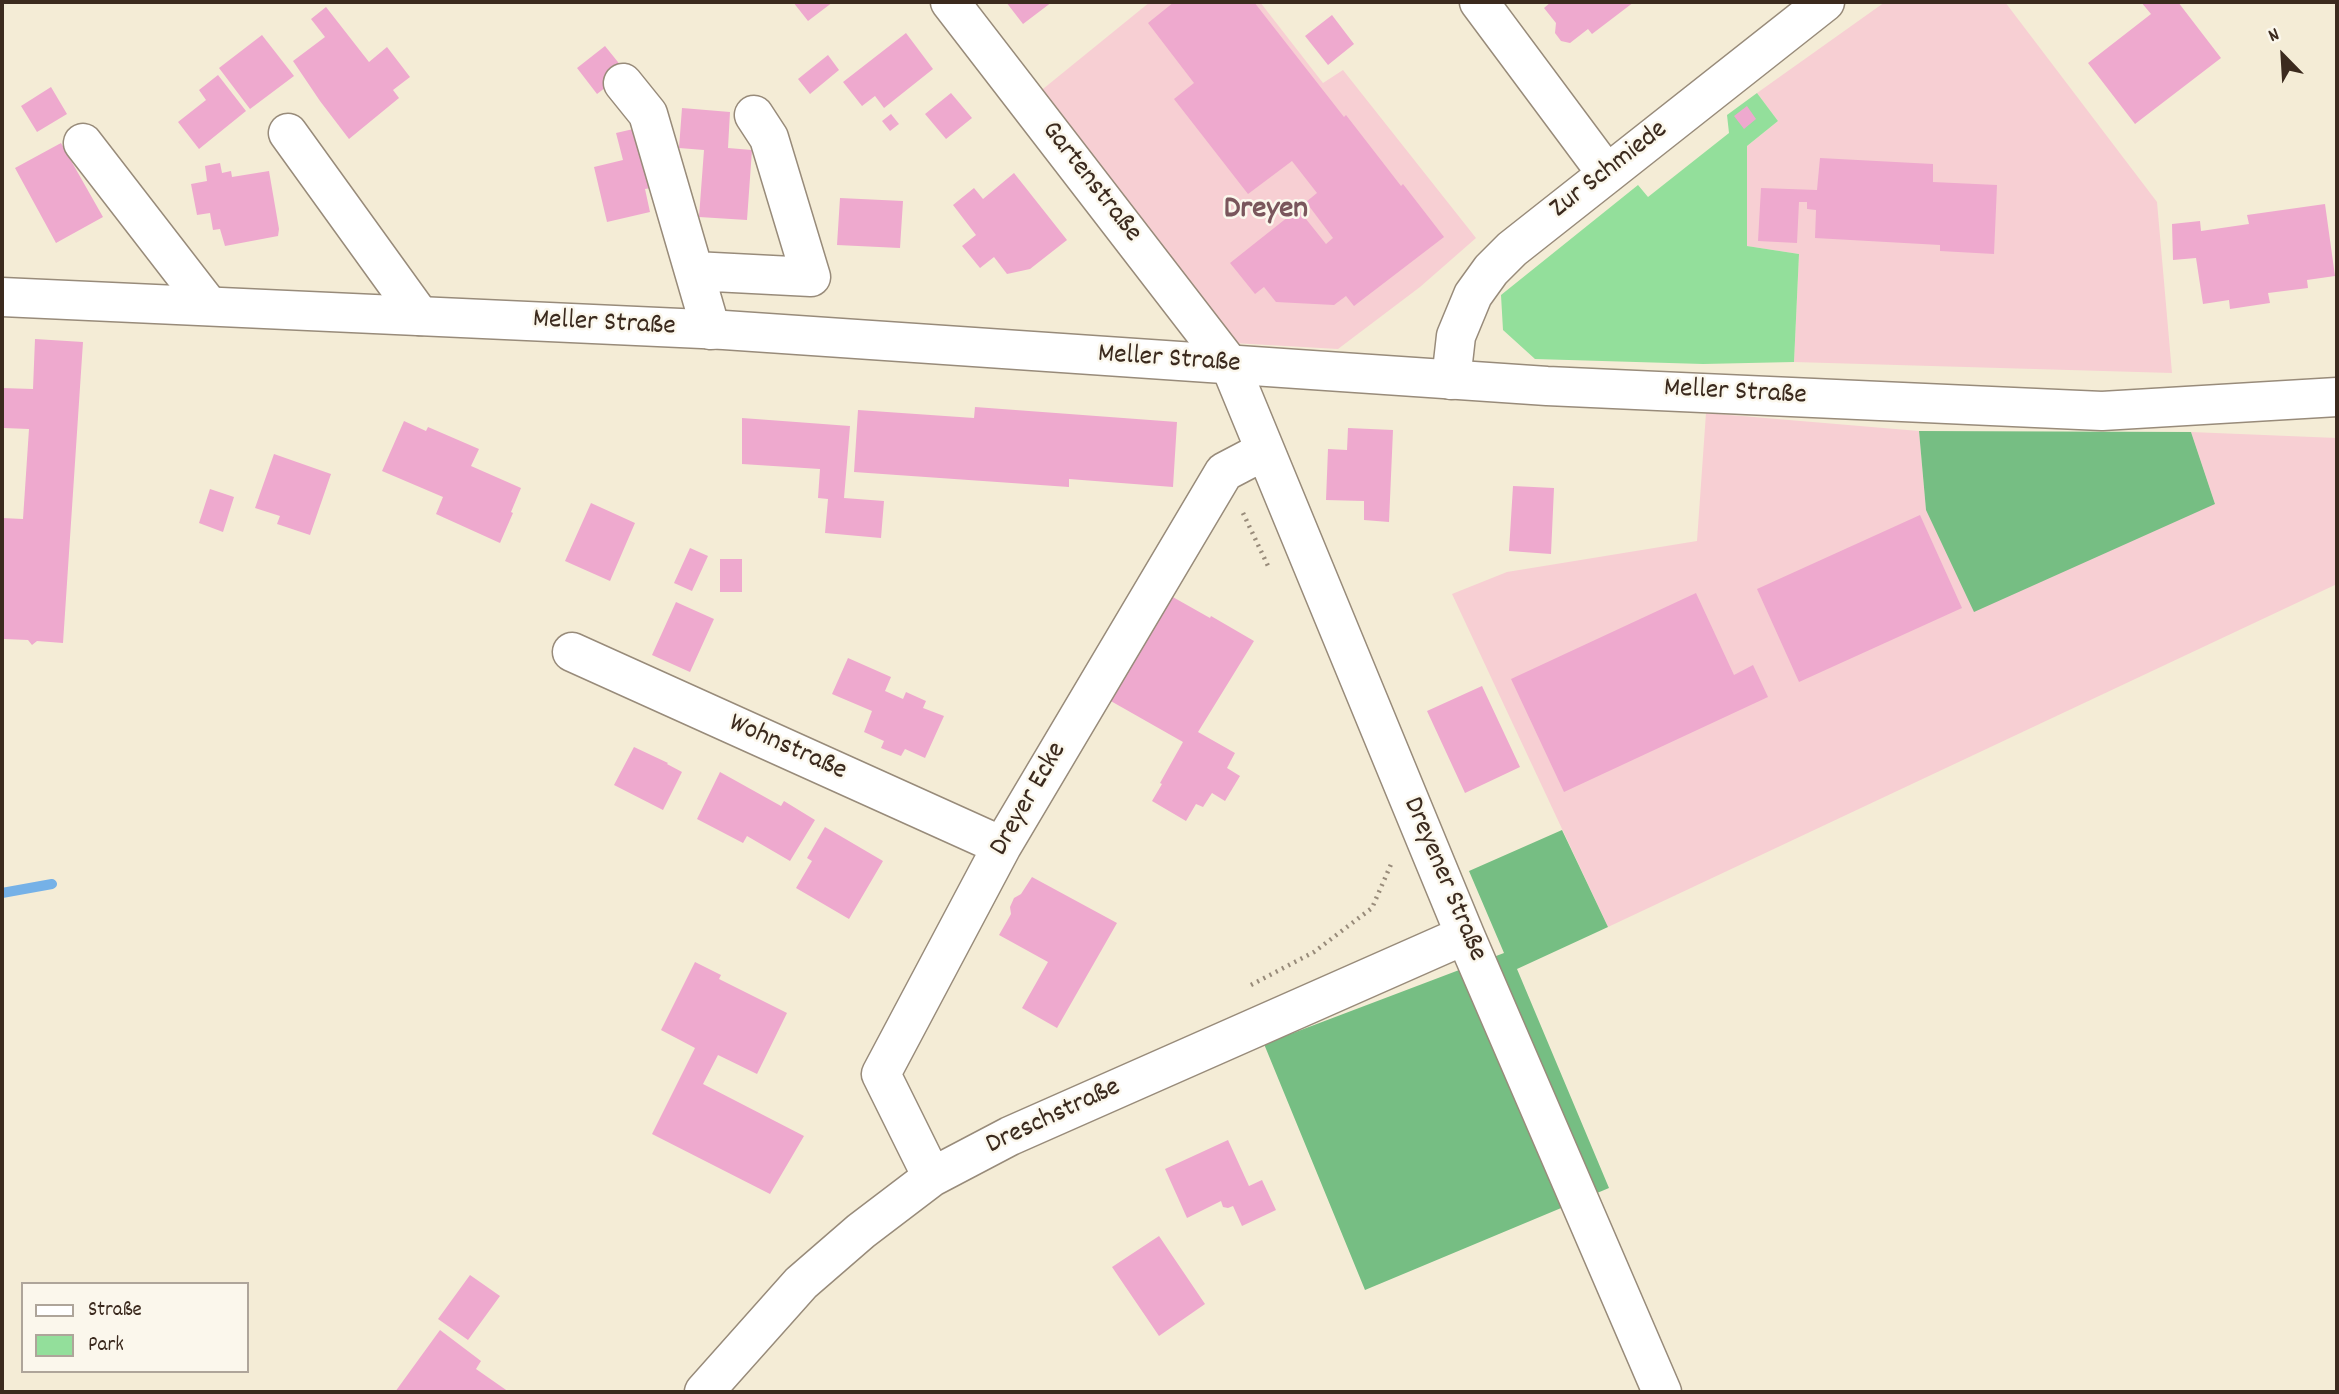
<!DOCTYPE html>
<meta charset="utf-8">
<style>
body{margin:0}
#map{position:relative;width:2339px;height:1394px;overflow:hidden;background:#f4ecd6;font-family:Dekko,sans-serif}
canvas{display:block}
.frame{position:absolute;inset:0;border:4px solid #3b2a1e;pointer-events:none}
.legend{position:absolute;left:21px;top:1282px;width:228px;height:91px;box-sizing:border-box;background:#fbf7ec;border:2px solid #aea59a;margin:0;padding:9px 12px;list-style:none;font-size:21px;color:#3b2a1e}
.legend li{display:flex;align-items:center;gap:14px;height:35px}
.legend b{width:35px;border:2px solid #aea59a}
.north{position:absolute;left:2248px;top:21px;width:70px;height:70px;-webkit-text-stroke:5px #fbf7ec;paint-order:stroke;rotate:336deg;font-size:19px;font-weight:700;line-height:28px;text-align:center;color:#3b2a1e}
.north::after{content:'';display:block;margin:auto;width:24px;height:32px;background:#3b2a1e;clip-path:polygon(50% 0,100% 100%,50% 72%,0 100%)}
</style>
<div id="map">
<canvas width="2339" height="1394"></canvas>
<div class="frame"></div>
<ul class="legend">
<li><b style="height:9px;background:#fff"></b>Straße</li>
<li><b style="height:19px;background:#93df9b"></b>Park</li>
</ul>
<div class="north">N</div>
</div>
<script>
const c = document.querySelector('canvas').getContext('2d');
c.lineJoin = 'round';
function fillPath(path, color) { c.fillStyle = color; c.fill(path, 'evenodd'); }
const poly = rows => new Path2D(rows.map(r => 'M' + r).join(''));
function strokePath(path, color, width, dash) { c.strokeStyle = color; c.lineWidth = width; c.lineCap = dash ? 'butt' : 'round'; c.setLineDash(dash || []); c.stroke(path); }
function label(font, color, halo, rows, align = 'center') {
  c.font = font + ' Dekko,sans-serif'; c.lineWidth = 5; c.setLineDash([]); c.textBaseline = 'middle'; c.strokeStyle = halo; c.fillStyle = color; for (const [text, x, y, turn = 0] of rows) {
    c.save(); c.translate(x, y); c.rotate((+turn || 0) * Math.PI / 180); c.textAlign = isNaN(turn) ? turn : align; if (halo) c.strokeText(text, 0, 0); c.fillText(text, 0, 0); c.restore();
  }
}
fillPath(poly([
 [1150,2,1260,2,1323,83,1343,70,1476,238,1420,287,1338,349,1198,341,1022,106],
 [1885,2,2005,2,2157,202,2172,373,1794,362,1799,254,1747,246,1747,146,1778,121,1757,93],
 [1706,413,1919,431,1926,510,2215,504,2191,432,2337,438,2337,584,1608,927,1452,594,1507,572,1697,541]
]), '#f7cfd3');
fillPath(poly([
 [1757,93,1778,121,1747,146,1747,246,1799,254,1794,362,1703,364,1535,359,1503,330,1501,295,1638,185,1648,197,1729,133,1727,115]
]), '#93df9b');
fillPath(poly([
 [1919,431,2191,432,2215,504,1974,612,1926,510],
 [1562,830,1608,927,1517,969,1609,1188,1365,1290,1264,1044,1504,953,1469,871]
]), '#76be83');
strokePath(poly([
 [2,893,52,884]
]), '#75b1e7', 10);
fillPath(poly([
 [793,2,833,2,808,21],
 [1006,2,1052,2,1023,24],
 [1174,2,1254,2,1344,117,1346,115,1401,186,1403,184,1444,237,1354,306,1346,296,1334,305,1276,302,1264,287,1255,294,1230,263,1298,209,1326,244,1333,238,1306,202,1317,193,1292,161,1248,194,1174,99,1194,83,1148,23],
 [1551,2,1634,2,1592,34,1588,29,1570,43,1561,41,1555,33,1556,23,1544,8],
 [2141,2,2178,2,2221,58,2135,124,2088,63,2151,14],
 [326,7,369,62,387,47,410,77,393,90,399,98,349,139,320,101,293,61,325,37,311,19],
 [1332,15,1354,44,1328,65,1305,36],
 [906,33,933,69,884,108,875,96,862,106,843,82],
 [262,35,294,76,250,109,219,68],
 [605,46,626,72,597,94,577,68],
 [828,55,839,70,810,94,798,79],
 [218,75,246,111,199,149,178,122,206,100,199,90],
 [51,87,67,114,37,132,21,106],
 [951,93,972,118,946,139,925,114],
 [1747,106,1756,119,1744,129,1734,116],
 [682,108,730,112,728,148,752,150,747,220,699,217,704,150,679,148],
 [891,114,899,124,890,131,882,121],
 [642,127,657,187,645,189,650,212,607,222,594,167,623,160,616,133],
 [61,143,103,217,56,243,15,168],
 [1820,158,1933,164,1933,182,1997,185,1994,254,1940,251,1940,245,1815,238,1816,210,1807,209,1807,202,1799,202,1797,243,1758,241,1761,188,1817,190],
 [220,163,222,173,231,171,232,177,269,171,279,229,278,236,225,246,220,229,213,230,210,213,197,215,191,184,207,181,205,166],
 [1014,173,1067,240,1030,269,1007,274,994,257,980,268,962,246,976,235,953,205,974,188,983,199],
 [840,198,903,201,900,248,837,245],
 [2325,204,2335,276,2307,280,2308,288,2268,293,2270,303,2230,309,2229,300,2203,304,2196,258,2173,260,2172,224,2200,221,2201,231,2249,224,2247,215],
 [35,339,83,342,63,643,37,641,32,645,28,640,4,639,2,640,2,518,23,519,29,429,4,428,2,388,33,389],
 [975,407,1177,422,1173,487,1069,479,1069,487,854,472,858,410,974,418],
 [742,418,850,426,844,498,884,501,881,538,825,533,828,499,818,498,820,469,742,464],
 [404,421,426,431,428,427,479,449,471,466,521,488,511,512,513,513,500,543,436,514,443,497,382,471],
 [1348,428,1393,430,1389,522,1364,520,1364,501,1326,500,1328,449,1347,450],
 [274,454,331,474,310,535,277,524,280,516,255,508],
 [1513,486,1554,488,1551,554,1509,551],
 [210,489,234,497,223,532,199,523],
 [591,503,635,523,610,581,565,561],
 [1920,515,1962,608,1799,682,1757,589],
 [690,548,708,556,692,591,674,583],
 [720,559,742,559,742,592,720,592],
 [1696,593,1734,675,1753,665,1768,697,1564,792,1511,679],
 [1171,596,1210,618,1211,616,1254,641,1198,732,1235,753,1227,768,1240,776,1225,801,1212,793,1203,807,1196,804,1186,821,1152,801,1162,784,1160,783,1183,742,1109,700],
 [676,602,714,619,690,672,652,655],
 [848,658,891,677,885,691,903,699,906,692,926,701,923,708,944,716,925,758,905,749,901,756,881,748,884,741,864,732,872,711,832,694],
 [1482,686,1520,767,1465,793,1427,711],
 [634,747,668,763,667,764,682,772,663,810,614,785],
 [720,772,781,806,784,801,815,820,790,861,747,836,743,843,697,819],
 [825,827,883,861,849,919,796,888,812,861,807,858],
 [1032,877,1117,923,1057,1028,1022,1008,1048,962,999,935,1011,914,1010,907,1014,898,1021,894],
 [695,962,721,975,719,979,787,1013,757,1074,718,1055,703,1084,804,1136,770,1194,652,1134,695,1048,661,1030],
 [1228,1140,1249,1186,1262,1180,1276,1210,1242,1226,1233,1206,1228,1208,1223,1207,1221,1201,1187,1218,1165,1169],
 [1159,1236,1205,1304,1159,1336,1112,1267],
 [470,1275,500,1296,468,1340,438,1319],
 [440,1330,481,1361,476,1369,509,1392,395,1392]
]), '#eea9ce');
const minor = poly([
 [950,2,1230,365,1465,935,1662,1392],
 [1479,2,1607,174],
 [623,83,648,114,711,330],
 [288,133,420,316],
 [83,143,209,306],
 [694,271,811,277,769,138,754,115],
 [1451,380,1456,336,1473,295,1491,270,1512,249,1825,2],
 [572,652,1002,846],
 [932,1177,881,1074,1002,846,1224,472,1264,451],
 [704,1392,801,1283,861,1231,932,1177,1010,1136,1465,935]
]);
const major = poly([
 [2,297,724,330,1547,386,2102,411,2337,397]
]);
strokePath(minor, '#988b7a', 41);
strokePath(major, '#988b7a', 41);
strokePath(poly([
 [1243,513,1269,568],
 [1251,985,1314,952,1372,908,1392,862]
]), '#988b7a', 4.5, [2, 5]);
strokePath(minor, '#fff', 38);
strokePath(major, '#fff', 38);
label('28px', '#3b2a1e', '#fbf7ec', [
 ["Zur Schmiede",1610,171,-38],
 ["Gartenstraße",1090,183,52],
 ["Meller Straße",604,325,3],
 ["Meller Straße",1169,361,4],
 ["Meller Straße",1735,394,3],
 ["Wohnstraße",787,749,24],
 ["Dreyer Ecke",1030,800,-60],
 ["Dreyener Straße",1443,880,67],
 ["Dreschstraße",1054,1118,-25]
]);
label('bold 32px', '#7a565c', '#fbf7ec', [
 ["Dreyen",1266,212]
]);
</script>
